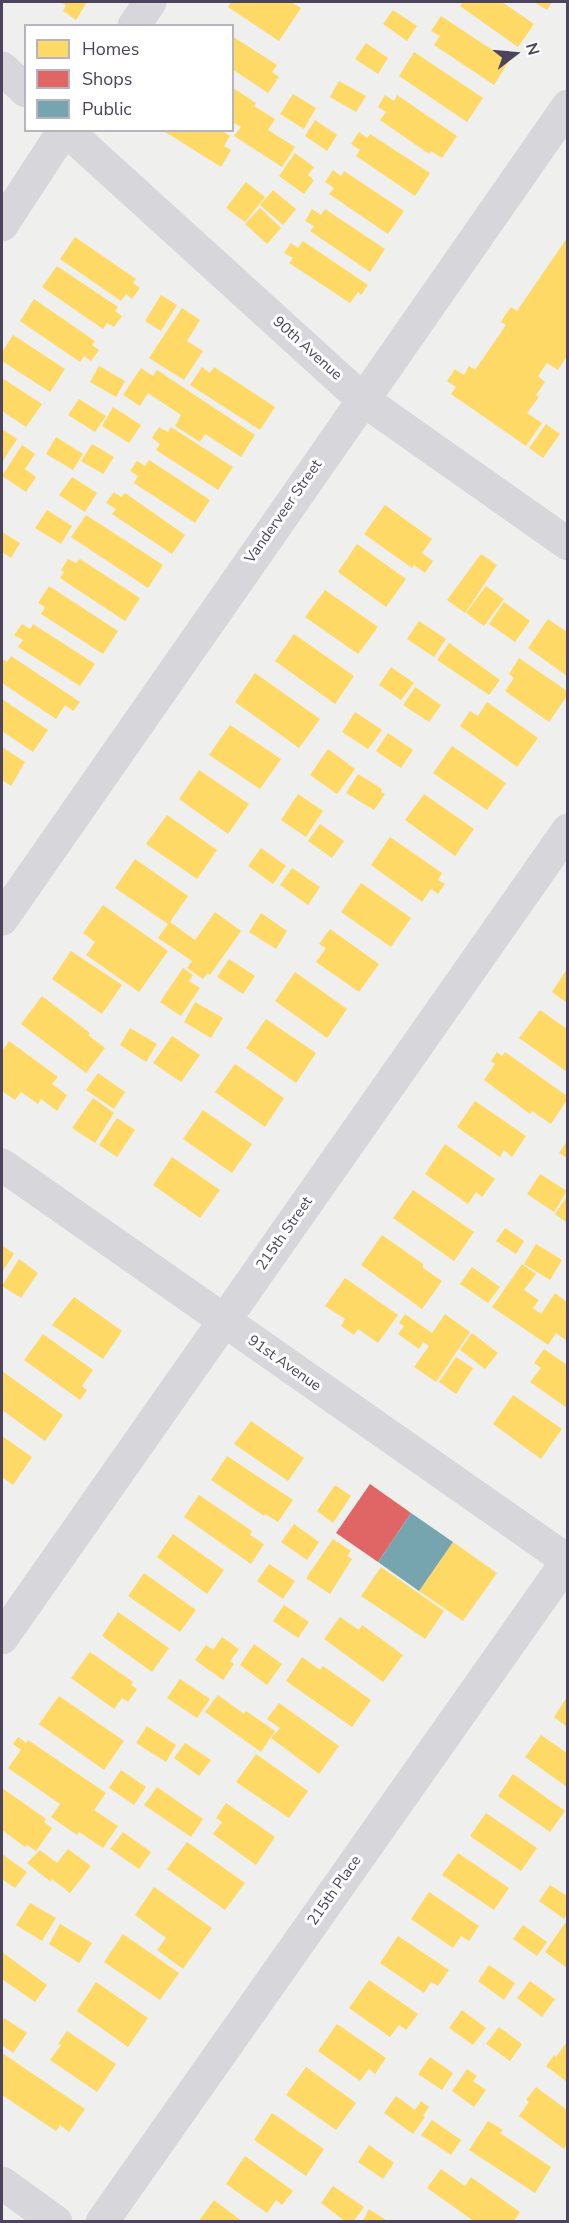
<!DOCTYPE html>
<style>
body{margin:0}
#map{position:relative;width:569px;height:2223px;overflow:hidden;background:#efefee;font-family:"Nunito Sans",sans-serif}
canvas{display:block}
.frame{position:absolute;inset:0;border:3px solid #4c445c;pointer-events:none}
.legend{position:absolute;left:24px;top:24px;width:210px;height:108px;box-sizing:border-box;background:#fff;border:2px solid #b7b4be;margin:0;padding:8px 10px;list-style:none;font-size:18px;color:#4c445c}
.legend li{display:flex;align-items:center;gap:12px;height:30px}
.legend b{width:30px;border:2px solid #b7b4be}
.north{position:absolute;left:485px;top:24px;width:60px;height:60px;-webkit-text-stroke:4px #fff;paint-order:stroke;rotate:74deg;font-size:16px;font-weight:700;line-height:24px;text-align:center;color:#4c445c}
.north::after{content:'';display:block;margin:auto;width:21px;height:27px;background:#4c445c;clip-path:polygon(50% 0,100% 100%,50% 72%,0 100%)}
</style>
<div id="map">
<canvas width="569" height="2223"></canvas>
<div class="frame"></div>
<ul class="legend">
<li><b style="height:16px;background:#ffd966"></b>Homes</li>
<li><b style="height:16px;background:#e06666"></b>Shops</li>
<li><b style="height:16px;background:#76a5af"></b>Public</li>
</ul>
<div class="north">N</div>
</div>
<script>
const c = document.querySelector('canvas').getContext('2d');
c.lineJoin = 'round';
function fillPath(path, color) { c.fillStyle = color; c.fill(path, 'evenodd'); }
const poly = rows => new Path2D(rows.map(r => 'M' + r).join(''));
function strokePath(path, color, width, dash) { c.strokeStyle = color; c.lineWidth = width; c.lineCap = dash ? 'butt' : 'round'; c.setLineDash(dash || []); c.stroke(path); }
function label(font, color, halo, rows, align = 'center') {
  c.font = font + ' "Nunito Sans",sans-serif'; c.lineWidth = 6; c.setLineDash([]); c.textBaseline = 'middle'; c.strokeStyle = halo; c.fillStyle = color; for (const [text, x, y, turn = 0] of rows) {
    c.save(); c.translate(x, y); c.rotate((+turn || 0) * Math.PI / 180); c.textAlign = isNaN(turn) ? turn : align; if (halo) c.strokeText(text, 0, 0); c.fillText(text, 0, 0); c.restore();
  }
}
fillPath(poly([
 [60,2,87,2,76,20,63,11,66,5],
 [231,2,291,2,301,8,279,41,228,7],
 [463,2,502,2,534,24,518,47,460,6],
 [534,2,552,2,547,10],
 [393,10,417,26,407,41,383,24],
 [441,16,509,61,494,85,434,45,440,36,431,31],
 [232,36,277,65,272,72,279,77,268,93,232,69],
 [366,43,388,58,378,74,355,59],
 [414,52,483,98,467,122,399,76],
 [339,81,366,96,356,112,330,97],
 [232,87,256,103,254,106,275,119,268,130,295,147,282,167,234,136,241,127,232,122],
 [293,94,316,108,304,129,280,114],
 [385,95,394,101,397,95,457,136,442,158,431,151,429,154,380,120,386,112,378,107],
 [315,120,337,135,327,151,305,136],
 [162,130,221,130,230,136,224,146,231,150,221,167],
 [359,132,367,138,370,134,430,173,415,196,356,156,360,150,351,144],
 [295,153,314,167,308,175,314,180,304,194,279,176],
 [333,170,341,176,344,171,404,211,388,234,329,194,334,188,325,182],
 [246,182,265,197,245,222,226,208],
 [273,190,296,209,283,225,260,205],
 [260,208,281,228,267,244,245,224],
 [312,209,321,215,325,209,385,249,370,272,310,231,314,226,305,221],
 [75,237,136,279,133,283,140,288,132,299,126,294,121,301,60,259],
 [567,238,567,356,558,370,547,363,538,376,545,382,536,395,539,397,527,413,542,423,526,446,451,394,456,387,447,381,455,369,464,375,469,366,475,370,506,325,501,322,505,315,511,307,517,311],
 [303,241,368,285,361,295,358,292,350,303,289,263,293,258,284,253,291,243,298,248],
 [57,266,118,307,115,311,122,316,114,327,107,323,103,329,42,287],
 [161,295,177,305,161,331,145,321],
 [34,299,95,341,92,345,99,350,91,361,84,356,80,362,20,321],
 [182,308,200,320,187,341,203,351,184,380,149,358],
 [13,335,65,369,50,392,2,361,2,352],
 [99,366,125,381,116,397,90,382],
 [202,367,210,373,214,367,275,407,260,430,190,385],
 [141,368,153,376,157,370,255,435,241,457,205,434,200,442,175,426,181,415,148,393,140,406,123,395],
 [2,378,42,404,26,427,2,411],
 [79,399,106,416,95,432,68,415],
 [113,407,141,425,129,443,102,426],
 [546,424,560,434,543,458,529,448],
 [159,427,168,432,171,427,233,467,218,490,156,450,160,444,152,438],
 [2,429,17,439,2,462],
 [56,437,83,454,73,470,46,454],
 [92,444,114,457,103,474,81,461],
 [22,445,35,454,25,469,36,477,26,492,2,476],
 [149,460,210,500,195,523,134,483,138,476,130,471,137,461,145,466],
 [72,477,97,493,85,512,59,495],
 [114,492,121,497,125,493,185,535,172,554,112,514,116,509,106,503],
 [385,505,432,539,422,553,433,561,425,573,414,565,412,568,364,534],
 [47,510,72,526,61,544,35,528],
 [86,515,163,565,148,588,71,537],
 [2,532,20,543,11,558,2,552],
 [357,544,406,579,386,607,338,572],
 [481,554,497,565,465,613,447,600],
 [68,559,76,563,80,559,140,598,125,621,60,578,64,572,61,570],
 [49,586,118,631,103,654,41,614,45,607,38,603],
 [486,586,504,599,484,626,466,613],
 [325,590,378,627,358,654,305,617],
 [504,602,530,621,515,642,489,624],
 [548,619,567,632,567,676,528,648],
 [419,621,446,639,434,657,407,639],
 [22,624,30,629,33,624,95,664,80,686,18,647,23,640,14,635],
 [294,634,354,676,335,704,275,661],
 [449,643,500,680,489,695,437,660],
 [11,656,80,702,73,711,65,705,56,719,2,683,2,659,7,662],
 [519,658,567,691,567,696,549,722,505,691,514,678,509,674],
 [391,667,414,683,401,700,379,685],
 [255,673,320,719,299,748,235,702],
 [415,687,441,705,429,722,403,705],
 [2,699,48,730,33,752,2,731],
 [487,702,538,738,517,767,460,726,470,711,478,716],
 [355,712,382,730,368,749,342,732],
 [230,725,281,759,260,789,209,755],
 [388,733,413,750,401,768,376,751],
 [452,746,506,783,487,810,433,773],
 [2,747,25,762,11,786,2,780],
 [328,749,355,769,337,794,310,775],
 [199,770,249,804,228,834,179,799],
 [358,774,382,789,381,792,385,794,374,810,346,793],
 [298,794,323,811,306,837,281,820],
 [424,794,474,829,455,856,405,820],
 [167,815,217,850,197,879,146,844],
 [320,824,344,841,332,858,308,841],
 [390,837,442,873,438,880,445,884,438,894,431,889,422,902,371,865],
 [261,848,286,866,273,884,248,866],
 [135,859,188,896,170,922,195,940,215,912,241,931,210,975,208,973,203,979,187,968,192,961,158,938,168,924,115,888],
 [292,868,320,887,308,905,280,885],
 [361,883,411,918,391,947,341,912],
 [103,905,168,951,139,992,86,955,95,942,83,933],
 [261,913,287,931,276,949,249,932],
 [330,929,379,964,359,992,316,962,326,948,319,944],
 [71,951,122,985,102,1014,52,979],
 [229,959,255,976,243,994,217,977],
 [183,968,193,975,189,981,200,988,181,1016,160,1002],
 [567,969,567,1003,552,992],
 [295,972,347,1009,327,1038,275,1001],
 [42,996,90,1033,88,1035,105,1048,86,1073,21,1024],
 [195,1002,223,1018,211,1038,184,1022],
 [540,1010,567,1029,567,1072,519,1038],
 [266,1019,316,1053,296,1083,246,1048],
 [130,1028,157,1044,146,1062,120,1045],
 [172,1036,200,1055,181,1082,153,1063],
 [9,1041,58,1077,52,1084,67,1095,57,1111,41,1099,38,1104,21,1092,15,1100,2,1091,2,1051],
 [497,1052,502,1056,505,1052,567,1096,567,1100,551,1124,532,1111,530,1114,484,1080,495,1064,491,1061],
 [235,1064,284,1098,265,1127,215,1092],
 [98,1073,125,1092,114,1109,86,1090],
 [93,1098,114,1113,95,1143,72,1128],
 [475,1101,526,1136,512,1157,504,1150,500,1157,457,1127],
 [203,1110,252,1144,232,1173,183,1139],
 [117,1118,135,1130,117,1157,99,1145],
 [567,1141,567,1158,559,1153],
 [445,1144,495,1179,482,1197,476,1192,468,1204,425,1174],
 [172,1157,220,1190,200,1218,153,1185],
 [540,1174,567,1191,554,1212,527,1194],
 [413,1190,474,1232,454,1261,393,1218],
 [567,1196,567,1223,555,1214],
 [505,1228,524,1241,516,1254,496,1241],
 [382,1235,423,1264,423,1268,442,1281,422,1309,361,1265],
 [536,1244,562,1260,550,1280,524,1264],
 [2,1245,14,1254,2,1272],
 [19,1259,38,1273,21,1298,2,1286],
 [522,1264,536,1274,524,1290,539,1300,533,1308,541,1314,555,1293,567,1302,567,1341,556,1333,548,1345,492,1307],
 [472,1267,500,1287,488,1303,460,1284],
 [345,1278,398,1315,378,1343,358,1329,354,1335,341,1326,345,1319,325,1306],
 [74,1297,122,1331,103,1359,52,1325],
 [405,1314,432,1333,445,1314,470,1332,436,1382,414,1367,429,1346,423,1342,419,1349,398,1334,404,1326,399,1323],
 [472,1333,498,1353,485,1369,460,1350],
 [43,1334,93,1370,82,1386,87,1390,80,1400,24,1360],
 [544,1349,567,1365,567,1408,530,1382,541,1368,534,1363],
 [456,1357,473,1368,456,1394,439,1382],
 [2,1371,63,1415,45,1441,2,1410],
 [513,1395,562,1429,541,1459,493,1424],
 [251,1421,304,1458,288,1481,234,1444],
 [2,1436,32,1457,13,1485,2,1477],
 [227,1456,293,1500,278,1522,265,1514,264,1516,211,1480],
 [335,1485,351,1496,333,1523,317,1511],
 [199,1495,252,1531,250,1535,264,1544,251,1564,184,1517],
 [294,1524,319,1542,307,1560,281,1542],
 [173,1534,224,1570,207,1594,157,1557],
 [333,1539,351,1551,347,1556,352,1559,330,1594,306,1578],
 [453,1542,497,1573,463,1621,419,1591],
 [269,1564,295,1581,283,1599,257,1581],
 [381,1567,444,1611,425,1639,361,1596],
 [144,1573,196,1610,180,1632,128,1596],
 [284,1605,309,1622,298,1638,273,1621],
 [118,1612,169,1648,152,1672,102,1636],
 [340,1617,359,1630,362,1625,403,1655,383,1682,324,1639],
 [222,1637,239,1649,230,1661,234,1664,223,1680,195,1660,206,1645,213,1650],
 [254,1644,282,1664,267,1685,240,1665],
 [90,1652,133,1682,131,1685,137,1689,128,1702,122,1698,114,1709,71,1678],
 [302,1657,320,1670,323,1666,371,1700,352,1727,286,1681],
 [180,1679,210,1699,197,1718,167,1698],
 [218,1695,244,1714,246,1711,275,1731,261,1752,205,1712],
 [59,1696,124,1741,104,1770,39,1724],
 [567,1697,567,1727,554,1717],
 [279,1703,339,1746,319,1774,271,1738,280,1728,267,1719],
 [147,1726,176,1745,166,1762,136,1743],
 [541,1735,567,1753,567,1787,525,1757],
 [18,1737,26,1743,28,1740,106,1793,94,1810,118,1826,103,1848,79,1832,77,1835,51,1817,60,1804,8,1768,21,1750,13,1744],
 [185,1743,211,1760,199,1776,174,1758],
 [256,1754,308,1791,289,1818,236,1782],
 [121,1770,146,1787,134,1805,109,1788],
 [513,1774,565,1811,550,1832,498,1796],
 [157,1787,203,1819,191,1837,144,1805],
 [2,1788,46,1819,44,1822,52,1828,36,1851,27,1845,25,1847,2,1830],
 [226,1803,275,1837,256,1865,213,1834,222,1822,216,1818],
 [486,1813,537,1848,521,1871,470,1836],
 [123,1832,151,1852,139,1869,110,1849],
 [187,1842,245,1883,225,1910,167,1869],
 [68,1849,91,1866,70,1893,52,1879,51,1882,27,1863,40,1850,57,1863],
 [458,1853,509,1888,494,1910,442,1875],
 [2,1854,27,1872,15,1888,2,1879],
 [550,1885,567,1896,567,1914,564,1919,539,1901],
 [154,1887,212,1928,183,1969,157,1950,166,1938,135,1915],
 [429,1892,479,1926,469,1941,461,1936,453,1948,411,1919],
 [30,1903,56,1918,42,1941,16,1925],
 [565,1923,567,1924,567,1968,545,1952],
 [60,1924,92,1943,79,1963,49,1944],
 [523,1925,547,1942,537,1956,513,1939],
 [123,1934,179,1973,160,2000,104,1962],
 [398,1936,449,1970,438,1986,431,1982,424,1993,380,1963],
 [2,1952,47,1985,35,2002,2,1979],
 [489,1965,515,1983,504,2000,478,1981],
 [369,1980,418,2014,406,2030,399,2025,390,2037,349,2008],
 [530,1981,555,1999,542,2017,517,1998],
 [96,1982,148,2018,128,2047,77,2011],
 [462,2010,486,2028,473,2045,449,2028],
 [4,2018,27,2033,13,2053,2,2045,2,2021],
 [337,2024,386,2058,375,2074,369,2069,360,2081,318,2051],
 [499,2027,522,2044,510,2061,486,2044],
 [67,2031,116,2064,97,2092,50,2060,61,2045,58,2044],
 [567,2042,567,2082,546,2066,554,2055,556,2057],
 [2,2053,85,2109,69,2132,60,2125,56,2131,2,2095],
 [430,2057,453,2073,442,2090,418,2074],
 [306,2067,356,2103,336,2130,286,2095],
 [467,2069,477,2076,473,2081,486,2090,474,2107,452,2091],
 [536,2087,567,2110,567,2144,564,2149,519,2116,529,2102,526,2100],
 [396,2096,415,2110,421,2101,429,2107,423,2116,425,2117,413,2134,384,2113],
 [272,2113,324,2149,306,2176,254,2140],
 [432,2120,461,2140,451,2155,421,2135],
 [488,2121,503,2130,500,2133,551,2167,535,2193,469,2150],
 [369,2145,394,2163,383,2179,358,2162],
 [245,2156,293,2191,282,2205,276,2200,267,2213,226,2184],
 [441,2169,465,2186,471,2177,520,2212,513,2222,475,2222,427,2188],
 [333,2186,364,2207,353,2222,346,2222,321,2203],
 [214,2200,243,2222,198,2222],
 [369,2209,389,2222,362,2222]
]), '#ffd966');
fillPath(poly([
 [370,1484,411,1513,378,1562,336,1533]
]), '#e06666');
fillPath(poly([
 [411,1513,453,1542,419,1591,378,1562]
]), '#76a5af');
strokePath(poly([
 [134,26,150,2],
 [2,68,26,91],
 [66,130,362,399,568,544],
 [2,225,64,130],
 [2,919,568,106],
 [2,1165,568,1561],
 [2,1638,568,830],
 [2,2183,56,2222],
 [102,2222,568,1560]
]), '#d7d6db', 33);
label('15px', '#4c445c', '#fff', [
 ["90th Avenue",307,349,42],
 ["Vanderveer Street",284,512,-55],
 ["215th Street",285,1234,-55],
 ["91st Avenue",284,1364,35],
 ["215th Place",335,1891,-55]
]);
</script>
